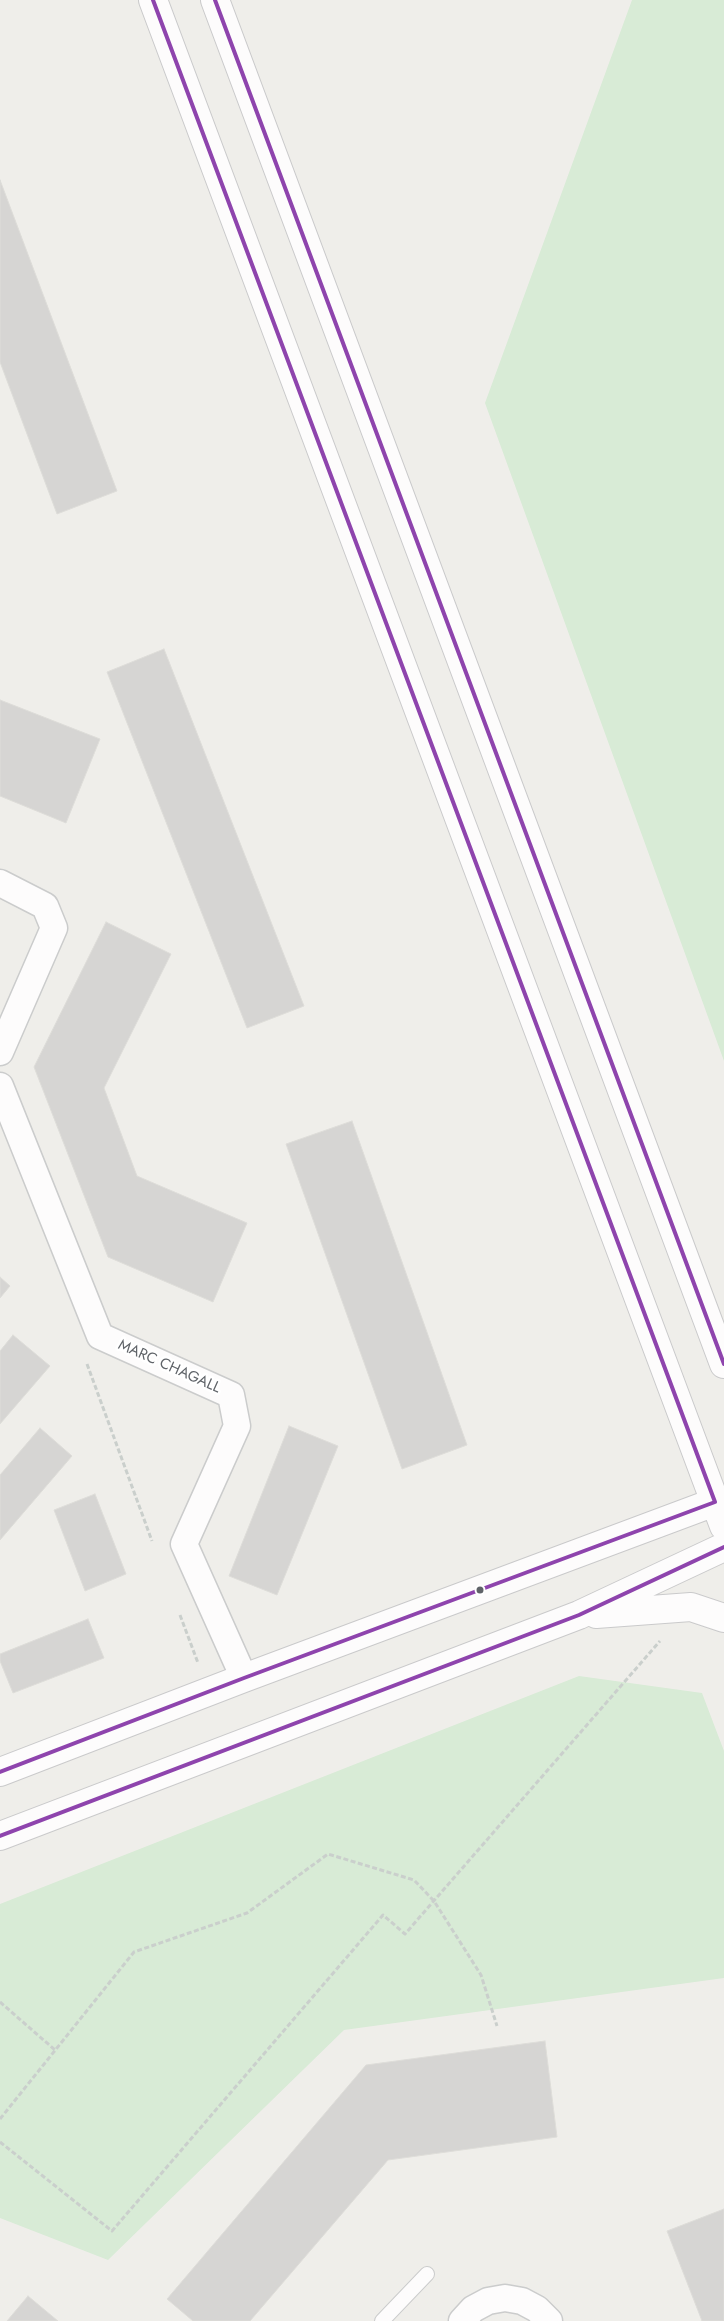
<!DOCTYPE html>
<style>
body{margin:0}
canvas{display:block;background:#efeeea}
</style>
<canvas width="724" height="2321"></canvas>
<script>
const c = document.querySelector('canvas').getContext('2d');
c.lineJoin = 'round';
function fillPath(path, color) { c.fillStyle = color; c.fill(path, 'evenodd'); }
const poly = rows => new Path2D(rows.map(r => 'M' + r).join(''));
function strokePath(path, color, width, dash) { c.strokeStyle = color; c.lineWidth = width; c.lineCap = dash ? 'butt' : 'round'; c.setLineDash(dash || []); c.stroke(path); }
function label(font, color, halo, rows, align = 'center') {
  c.font = font + ' Jost,sans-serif'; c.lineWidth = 5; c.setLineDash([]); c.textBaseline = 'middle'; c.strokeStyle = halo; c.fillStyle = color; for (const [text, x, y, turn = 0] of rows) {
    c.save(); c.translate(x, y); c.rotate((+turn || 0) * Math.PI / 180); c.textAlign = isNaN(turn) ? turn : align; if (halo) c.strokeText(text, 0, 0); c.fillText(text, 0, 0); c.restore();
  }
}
fillPath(poly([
 [632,0,724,0,724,1061,485,403],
 [579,1676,702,1693,724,1751,724,1978,344,2030,108,2260,0,2218,0,1904]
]), '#d8ebd6');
const building = poly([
 [0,180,117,491,57,514,0,362,0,180],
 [164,649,304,1006,247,1028,107,672,164,649],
 [0,700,100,739,66,823,0,796,0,700],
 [106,922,171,954,104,1088,137,1176,247,1223,213,1302,108,1257,34,1067,106,922],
 [352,1121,467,1445,402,1469,286,1144,352,1121],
 [0,1277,10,1286,0,1298,0,1277],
 [13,1335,50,1366,0,1424,0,1351,13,1335],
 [289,1426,338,1446,277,1595,229,1576,289,1426],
 [40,1428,72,1456,0,1540,0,1475,40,1428],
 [95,1494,126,1574,85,1591,54,1510,95,1494],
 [88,1619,104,1658,13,1693,0,1661,0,1654,88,1619],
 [545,2041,557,2137,388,2160,250,2321,193,2321,167,2299,366,2065,545,2041],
 [724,2209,724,2321,702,2321,667,2231,724,2209],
 [28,2296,58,2321,7,2321,28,2296]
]);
fillPath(building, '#d6d5d3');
strokePath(building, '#deddd9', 1);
const lane = poly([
 [382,2321,427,2274]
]);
const street = poly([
 [0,883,45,906,54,928,0,1052],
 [0,1086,100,1336,231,1395,237,1426,184,1544,244,1678],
 [462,2321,473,2309,488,2301,505,2298,522,2301,537,2309,549,2321]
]);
const secondary = poly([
 [153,0,724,1526],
 [215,0,724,1364],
 [596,1614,691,1607,724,1618],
 [0,1772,244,1678,715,1502,724,1502],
 [0,1836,579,1615,724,1547]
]);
strokePath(lane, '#cbcccc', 16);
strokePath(street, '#cbcccc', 29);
strokePath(secondary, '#cacacb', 30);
strokePath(poly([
 [87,1364,152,1541],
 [180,1615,198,1663],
 [0,2002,55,2050],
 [0,2119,134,1952,247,1913,328,1854,414,1880,434,1901,481,1975,497,2026],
 [0,2142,112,2231,383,1915,405,1934,660,1641]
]), '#cacfcc', 3, [5, 2.5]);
strokePath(lane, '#fdfcfc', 14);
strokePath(street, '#fdfcfc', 26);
strokePath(secondary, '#fdfcfc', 28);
strokePath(poly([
 [215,0,724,1364],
 [0,1772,244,1678,715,1502,153,0],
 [0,1836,579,1615,724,1547]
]), '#8e44ad', 4);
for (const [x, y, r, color] of [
 [480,1590,4.5,"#5f6368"]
]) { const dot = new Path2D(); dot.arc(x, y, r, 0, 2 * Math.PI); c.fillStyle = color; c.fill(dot); strokePath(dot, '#fff', 2); }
label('15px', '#5f6368', '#fff', [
 ["MARC CHAGALL",169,1367,24]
]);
</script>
